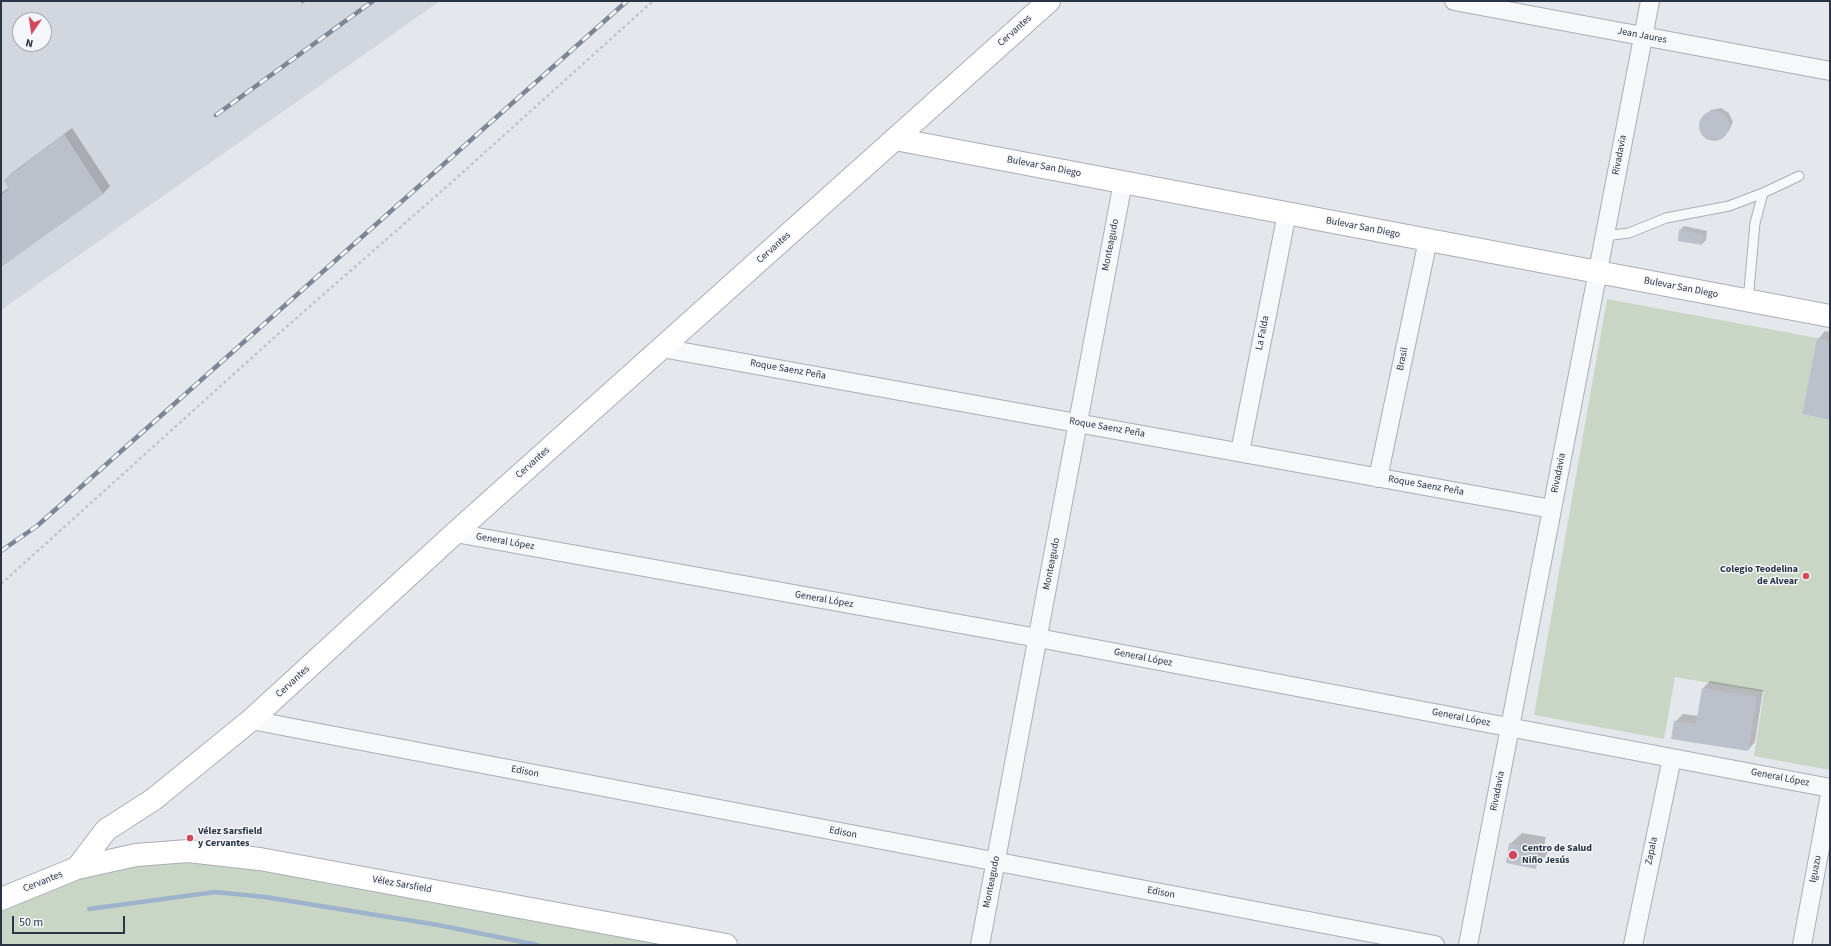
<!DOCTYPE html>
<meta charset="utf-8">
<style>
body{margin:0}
#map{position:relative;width:1831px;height:946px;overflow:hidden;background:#e4e7ec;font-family:"Source Sans 3",sans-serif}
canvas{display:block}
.frame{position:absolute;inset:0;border:2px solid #2b3445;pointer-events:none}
.north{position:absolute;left:12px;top:12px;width:40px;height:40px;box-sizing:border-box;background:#f4f6f9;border:1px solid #a4a8b1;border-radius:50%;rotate:193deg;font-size:11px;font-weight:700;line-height:16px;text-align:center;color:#2b3445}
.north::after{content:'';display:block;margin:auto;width:14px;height:18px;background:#d1495b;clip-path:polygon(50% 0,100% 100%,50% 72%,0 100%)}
.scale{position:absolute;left:12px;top:916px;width:113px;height:18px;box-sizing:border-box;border:2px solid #2b3445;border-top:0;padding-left:5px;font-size:12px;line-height:14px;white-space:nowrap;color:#2b3445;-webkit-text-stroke:3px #f4f6f9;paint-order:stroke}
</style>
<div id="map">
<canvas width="1831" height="946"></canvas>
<div class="frame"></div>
<div class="north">N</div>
<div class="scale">50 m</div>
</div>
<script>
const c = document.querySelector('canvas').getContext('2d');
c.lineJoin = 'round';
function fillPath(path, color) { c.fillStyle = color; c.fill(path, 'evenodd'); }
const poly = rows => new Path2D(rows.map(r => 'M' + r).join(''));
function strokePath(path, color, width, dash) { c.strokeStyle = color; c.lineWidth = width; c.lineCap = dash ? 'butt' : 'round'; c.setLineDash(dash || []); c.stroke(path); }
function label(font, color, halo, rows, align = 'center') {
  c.font = font + ' "Source Sans 3",sans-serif'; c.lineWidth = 3; c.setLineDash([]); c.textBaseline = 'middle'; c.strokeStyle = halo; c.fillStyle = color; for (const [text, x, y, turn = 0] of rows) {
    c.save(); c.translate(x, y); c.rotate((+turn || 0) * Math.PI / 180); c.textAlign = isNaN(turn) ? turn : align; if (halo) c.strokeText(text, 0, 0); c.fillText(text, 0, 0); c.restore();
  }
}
fillPath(poly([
 [1,1,440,1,1,310],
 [20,20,44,20,44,44,20,44]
]), '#d2d6de');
fillPath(poly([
 [1607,299,1817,338,1802,414,1830,420,1830,770,1754,756,1764,692,1675,677,1664,739,1534,715],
 [188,851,726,945,1,945,1,899,6,897]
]), '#c9d6c5');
fillPath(poly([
 [300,1,307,1,302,4],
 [1721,108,1729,113,1733,122,1729,131,1717,140,1707,139,1701,131,1700,121,1711,110],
 [72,128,110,186,103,194,1,265,1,193,10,187,5,180,13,172],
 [1684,226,1707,231,1706,240,1702,244,1679,240,1680,230],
 [1825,331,1830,332,1830,419,1818,339],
 [1710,681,1763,690,1755,742,1748,750,1675,722,1683,714,1699,716,1703,688],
 [1522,833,1546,837,1543,850,1548,851,1546,856,1535,867,1510,844]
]), '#0003');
strokePath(poly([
 [89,909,215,892,265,897,438,925,538,945]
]), '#9fb4cc', 4.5);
fillPath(poly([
 '1699 126a15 15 0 1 1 30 0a15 15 0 1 1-30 0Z',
 [64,134,103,194,1,267,1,195,9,189,4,180],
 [1679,230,1704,235,1702,245,1678,241],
 [1817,338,1830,341,1830,420,1802,414],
 [1702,688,1757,697,1748,751,1671,739,1674,721,1696,724],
 [1509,843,1535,848,1533,861,1537,862,1536,869,1506,863]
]), '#bbc0ca');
const lane = poly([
 [1604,236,1629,233,1666,218,1729,206,1763,193],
 [1748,301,1755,223,1763,193,1799,176]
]);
const street = poly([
 [1454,1,1830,71],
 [662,348,1552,509],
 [1240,452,1287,213],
 [1378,478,1428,240],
 [455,533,1038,638,1830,788],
 [251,720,1435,945],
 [980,945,1123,182],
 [1468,945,1650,1],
 [1633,945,1672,758],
 [1802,945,1830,794]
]);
const secondary = poly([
 [895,139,1830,316],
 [77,868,106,830,154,799,251,720,455,533,1049,1],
 [1,899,77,868,136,855,188,851,260,859,726,945]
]);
strokePath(lane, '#a9aeb7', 11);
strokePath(street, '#a9aeb7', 20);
strokePath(secondary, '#a9aeb7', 24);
strokePath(poly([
 [1,584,276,336,452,182,653,1]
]), '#c2c5cb', 2.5, [3, 3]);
strokePath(lane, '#f7f8fa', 9);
strokePath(street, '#f7f8fa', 18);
strokePath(secondary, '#fff', 22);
const rail = poly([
 [216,115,373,1],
 [1,551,37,526,627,1]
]);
strokePath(rail, '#7d8696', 4.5);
strokePath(rail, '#f4f6f9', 3, [9]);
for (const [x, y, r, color] of [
 [1806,576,4,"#d1495b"],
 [190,838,4,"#d1495b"],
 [1513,855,5,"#d1495b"]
]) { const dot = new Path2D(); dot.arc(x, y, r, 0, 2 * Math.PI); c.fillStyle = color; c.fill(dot); strokePath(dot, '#f4f6f9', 1.5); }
label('10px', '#2b3445', '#f4f6f9', [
 ["Cervantes",1015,31,-42],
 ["Jean Jaures",1642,36,11],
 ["Rivadavia",1620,155,-79],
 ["Bulevar San Diego",1044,167,11],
 ["Bulevar San Diego",1363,228,11],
 ["Monteagudo",1111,245,-79],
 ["Cervantes",774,248,-42],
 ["Bulevar San Diego",1681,288,11],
 ["La Falda",1263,333,-79],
 ["Brasil",1403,359,-78],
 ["Roque Saenz Peña",788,370,10],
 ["Roque Saenz Peña",1107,428,10],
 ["Cervantes",533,463,-42],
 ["Rivadavia",1559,473,-79],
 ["Roque Saenz Peña",1426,486,10],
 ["General López",505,542,10],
 ["Monteagudo",1052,564,-79],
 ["General López",824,600,10],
 ["General López",1143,658,11],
 ["Cervantes",293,682,-43],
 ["General López",1461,718,11],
 ["Edison",525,772,11],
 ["General López",1780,778,11],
 ["Rivadavia",1498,791,-79],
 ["Edison",843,833,11],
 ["Zapala",1652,851,-78],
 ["Iguazu",1816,869,-79],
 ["Cervantes",43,882,-22],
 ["Monteagudo",992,882,-79],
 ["Vélez Sarsfield",402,885,10],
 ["Edison",1161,893,11]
]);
label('bold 10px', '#2b3445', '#f4f6f9', [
 ["Colegio Teodelina",1798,570,"right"],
 ["de Alvear",1798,582,"right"],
 ["Vélez Sarsfield",198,832],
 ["y Cervantes",198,844],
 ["Centro de Salud",1522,849],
 ["Niño Jesús",1522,861]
], 'left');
</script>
